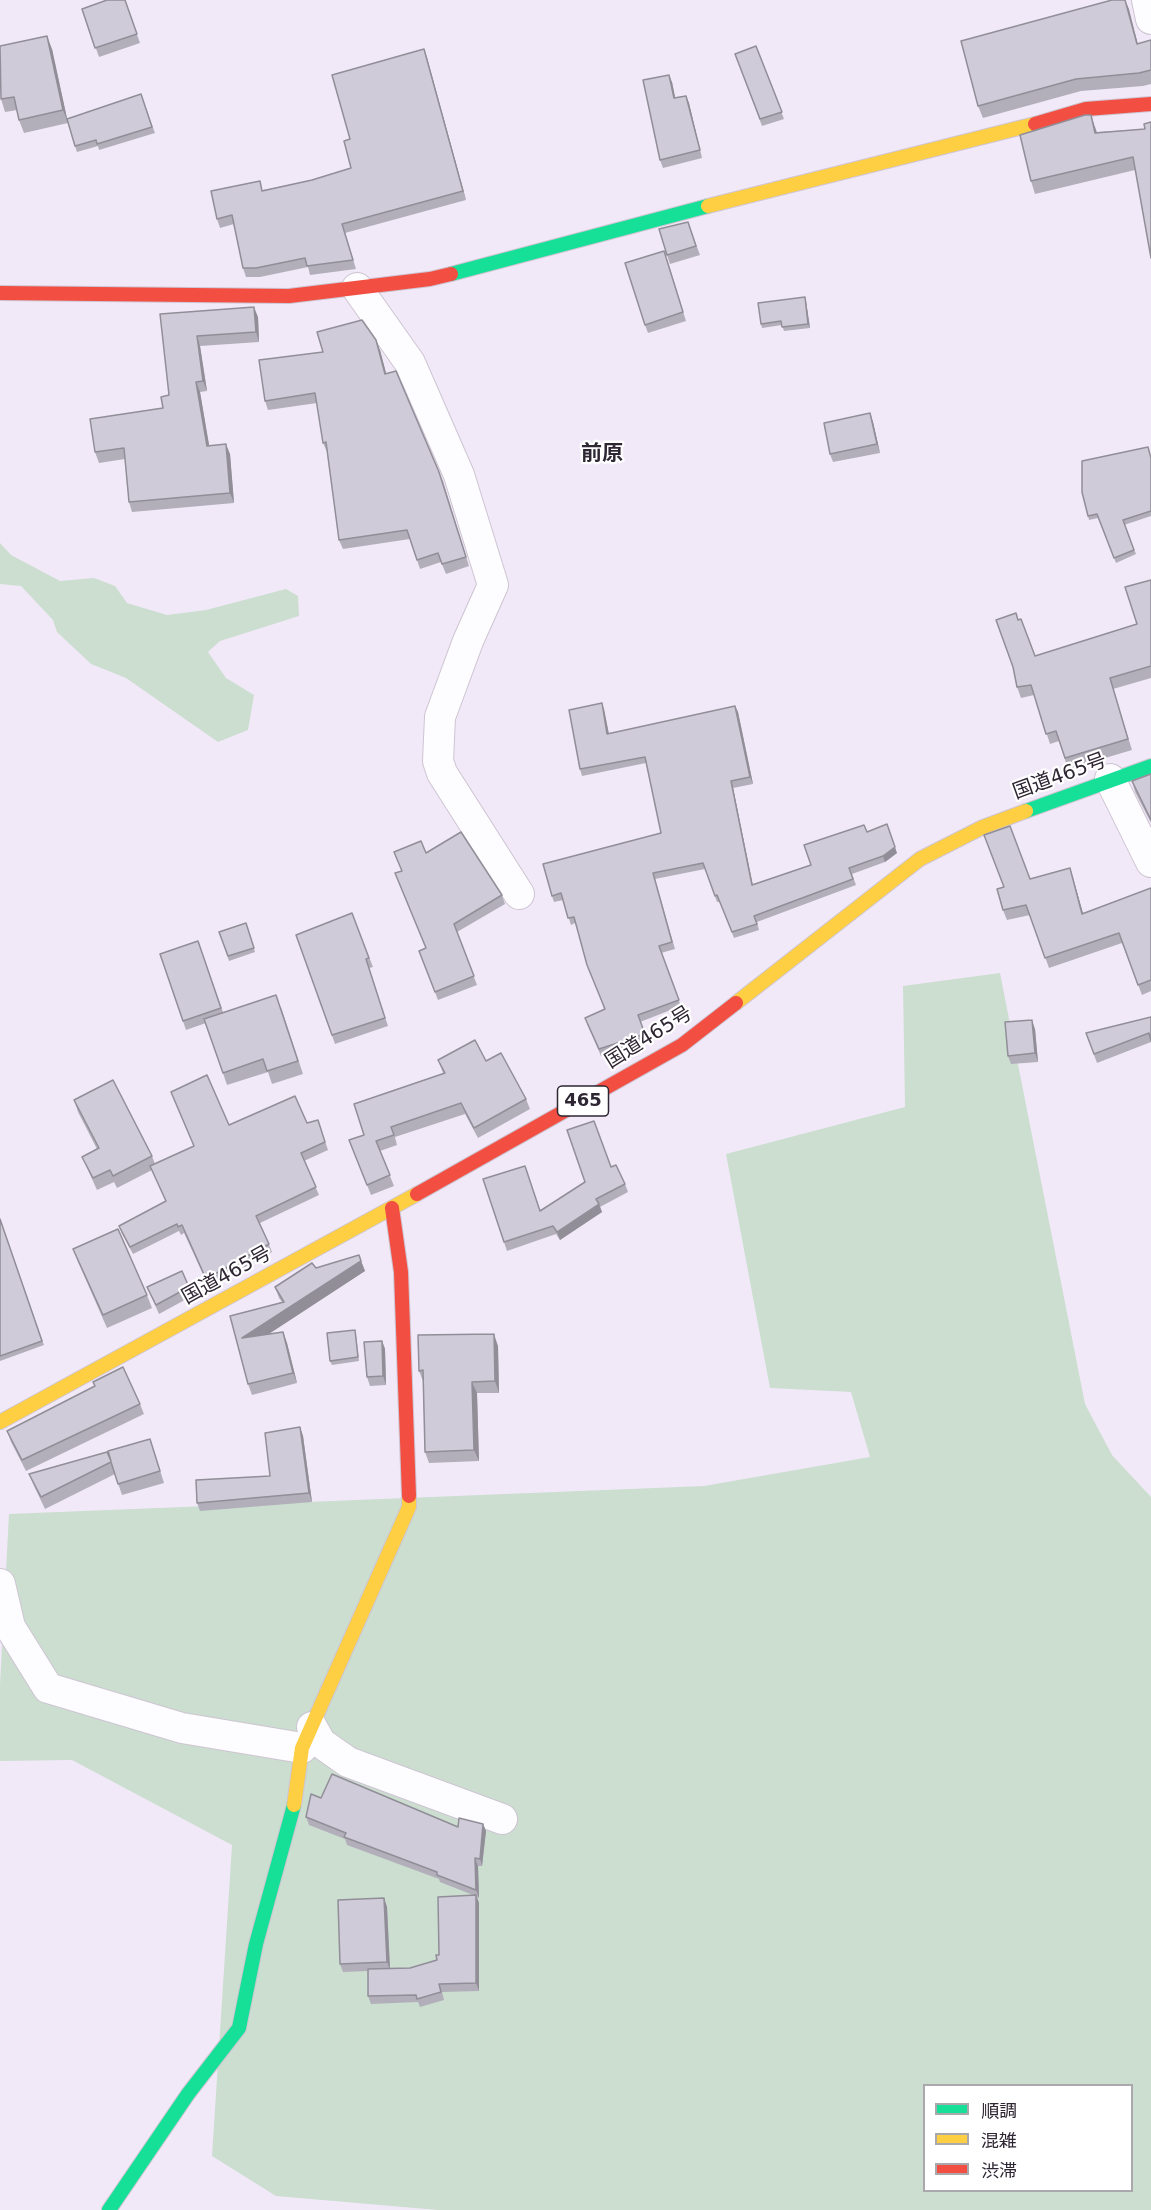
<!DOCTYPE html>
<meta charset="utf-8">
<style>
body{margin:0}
#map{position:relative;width:1151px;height:2210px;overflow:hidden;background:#f2e9f8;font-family:"DejaVu Sans","Noto Sans JP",sans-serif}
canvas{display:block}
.legend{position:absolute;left:923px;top:2084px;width:210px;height:108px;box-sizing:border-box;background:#fff;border:2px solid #aba8ad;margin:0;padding:8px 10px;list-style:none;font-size:18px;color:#2e2633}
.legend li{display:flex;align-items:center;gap:12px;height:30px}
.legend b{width:30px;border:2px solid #aba8ad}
</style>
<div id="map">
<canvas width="1151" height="2210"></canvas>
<ul class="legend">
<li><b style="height:8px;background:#16e098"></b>順調</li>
<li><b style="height:8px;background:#ffcf43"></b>混雑</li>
<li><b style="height:8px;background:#f24e42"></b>渋滞</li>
</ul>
</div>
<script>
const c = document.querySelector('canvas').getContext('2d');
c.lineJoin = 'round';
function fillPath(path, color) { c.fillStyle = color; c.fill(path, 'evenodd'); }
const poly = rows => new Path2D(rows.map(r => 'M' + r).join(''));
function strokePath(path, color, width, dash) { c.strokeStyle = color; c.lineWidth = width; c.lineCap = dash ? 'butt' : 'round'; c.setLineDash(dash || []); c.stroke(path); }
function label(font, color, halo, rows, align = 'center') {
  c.font = font + ' "DejaVu Sans","Noto Sans JP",sans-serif'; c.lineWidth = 4.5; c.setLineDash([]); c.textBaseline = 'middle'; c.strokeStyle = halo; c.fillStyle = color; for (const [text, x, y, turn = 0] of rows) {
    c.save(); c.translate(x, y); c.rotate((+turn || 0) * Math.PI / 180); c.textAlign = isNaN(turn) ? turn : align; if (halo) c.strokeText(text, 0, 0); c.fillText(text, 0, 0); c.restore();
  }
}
fillPath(poly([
 [0,543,11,555,60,581,94,578,115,586,127,603,167,615,206,610,286,589,298,596,299,616,220,641,208,652,226,678,254,695,248,730,218,742,126,678,91,664,57,632,53,620,21,586,0,584],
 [1000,973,1085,1404,1112,1455,1151,1497,1151,2210,438,2210,276,2196,212,2156,232,1845,72,1760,0,1761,0,1685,9,1514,704,1486,870,1457,851,1392,770,1388,726,1154,905,1107,903,986],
 [924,2086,1132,2086,1132,2190,924,2190]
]), '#cbded0');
const street = poly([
 [1147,0,1151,19],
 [357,288,410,363,459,475,493,585,468,641,440,717,438,761,442,773,519,894],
 [1110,779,1151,862],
 [0,1584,10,1627,48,1688,182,1728,302,1748],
 [312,1727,321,1743,348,1762,502,1819]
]);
const fast = poly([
 [451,274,708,206],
 [1026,811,1151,766],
 [109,2210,188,2094,239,2028,256,1944,294,1805]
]);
const slow = poly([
 [708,206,1035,124],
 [736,1003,920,859,983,827,1026,811],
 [0,1422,417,1194],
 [294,1805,302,1748,409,1507,409,1496]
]);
const jam = poly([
 [1035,124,1086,109,1151,104],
 [0,293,289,296,430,279,451,274],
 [417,1194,682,1045,736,1003],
 [392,1208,401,1272,409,1496]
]);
strokePath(street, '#cdc5d2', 32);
strokePath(fast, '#cdc5d2', 16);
strokePath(slow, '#cdc5d2', 16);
strokePath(jam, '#cdc5d2', 16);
strokePath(street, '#fdfcfe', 30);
strokePath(fast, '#16e098', 14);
strokePath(slow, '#ffcf43', 14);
strokePath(jam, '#f24e42', 14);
fillPath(poly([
 [125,0,140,43,99,57,82,9],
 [1125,0,1138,44,1151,40,1151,84,1143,86,1081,91,983,118,978,106],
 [756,46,784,119,762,126,735,54],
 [52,49,68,123,24,133,19,120,17,110,5,112,1,99],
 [427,58,466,200,345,233,356,269,310,275,308,267,260,277,246,277,243,268,234,224,220,228,217,219,263,190,312,180,351,168,350,139],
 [672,82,675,98,686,96,689,103,702,158,663,168,660,160],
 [141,94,155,133,99,150,98,146,77,152,75,146],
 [1095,127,1097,132,1145,129,1135,170,1035,194,1031,181],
 [688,222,700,255,670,264,667,255],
 [667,259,686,321,648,333,645,325],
 [806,301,810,328,784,331,782,325,762,328,761,324],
 [160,314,258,317,259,342,200,346,207,391,200,392,209,446,230,454,234,503,132,512,129,502,125,459,99,463,95,452,163,408,169,395],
 [380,350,386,374,443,481,469,566,446,574,441,562,420,569,410,539,343,549,339,540,327,452,323,443,317,403,268,410,265,401],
 [870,413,873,422,880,453,833,462,830,454],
 [1151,457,1151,516,1124,525,1136,554,1116,563,1098,518,1089,520,1088,516],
 [1151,580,1151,678,1113,689,1132,750,1068,769,1059,741,1050,744,1034,695,1021,698,1017,687,1018,620,1035,656,1137,624],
 [735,706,738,712,753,784,733,788,753,885,811,865,867,832,897,853,885,862,852,874,856,885,757,922,759,930,734,938,720,902,717,902,705,869,655,879,675,949,661,953,681,1006,640,1022,648,1040,601,1056,587,1024,604,1009,575,923,571,925,563,900,554,902,552,896,661,833,646,763,582,776,580,769,604,709,609,734],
 [1151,774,1151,823,1135,792,1132,781],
 [426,853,502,895,505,904,457,932,477,985,438,1000,419,951,426,948,401,871],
 [1070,868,1083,913,1151,888,1151,991,1142,995,1122,943,1049,968,1030,915,1007,920,1003,910,1030,879],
 [352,913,373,967,369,968,388,1026,335,1044,296,935],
 [246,923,255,952,229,961,219,932],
 [198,941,223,1012,281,1007,303,1074,272,1084,268,1072,227,1085,206,1023,186,1030,160,954],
 [1151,1017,1151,1042,1097,1063,1086,1033],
 [1035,1029,1038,1062,1011,1064,1008,1056],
 [438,1060,486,1061,526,1099,530,1109,478,1138,465,1114,395,1137,397,1145,380,1151,394,1186,371,1195,349,1140,364,1135,443,1073],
 [171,1092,229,1125,307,1123,318,1120,328,1150,304,1161,319,1195,260,1223,272,1252,209,1287,184,1233,181,1235,179,1231,133,1254,122,1234,119,1226,166,1202,152,1170,117,1188,114,1182,97,1190,82,1157,97,1149,78,1112,74,1100,152,1156,155,1164,194,1146],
 [611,1167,625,1184,628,1192,600,1207,602,1212,560,1240,556,1234,507,1251,483,1179,540,1211],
 [0,1219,44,1345,0,1361],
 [73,1249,147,1295,152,1308,107,1328,78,1262],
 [359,1255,365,1271,268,1334,283,1332,287,1343,297,1383,252,1395,248,1384,230,1316,282,1302,279,1298,275,1287,312,1263,316,1268],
 [147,1287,189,1287,192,1296,159,1314],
 [356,1334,359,1361,332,1365,330,1361],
 [382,1341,385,1349,386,1385,370,1386,367,1377],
 [498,1346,499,1393,477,1393,479,1461,429,1463,425,1452,423,1381,419,1371],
 [94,1386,140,1404,144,1414,26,1471,11,1442,7,1431],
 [300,1427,303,1436,312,1502,200,1511,197,1503,270,1476],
 [154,1451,164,1483,122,1495,115,1474,45,1509,34,1486,29,1474,111,1461],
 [321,1798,458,1827,483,1824,486,1831,482,1866,478,1866,479,1898,477,1897,479,1903,479,1991,442,1992,444,2000,420,2007,418,2002,371,2004,368,1996,368,1971,343,1972,340,1964,384,1898,387,1907,390,1968,410,1968,437,1960,473,1895,440,1882,439,1879,347,1845,345,1839,309,1825,306,1817]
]), '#b2afbb');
fillPath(poly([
 [1125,0,1129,9,1141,57,1137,44],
 [47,36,52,49,68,123,63,110],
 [424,49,427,58,466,200,463,191],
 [669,75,672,82,677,106,674,98],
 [686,96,689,103,702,158,700,150],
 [1091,115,1095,127,1100,145,1095,133],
 [805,297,806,301,810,328,808,324],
 [254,307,258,317,259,342,256,332],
 [197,336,200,346,207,391,203,381],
 [376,340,380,350,389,384,385,374],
 [196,382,200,392,211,456,207,446],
 [870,413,873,422,880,453,877,444],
 [226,444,230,454,234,503,230,493],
 [602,703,604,709,610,740,607,734],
 [735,706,738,712,753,784,750,777],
 [731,781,733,788,754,892,752,885],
 [895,847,897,853,885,862,883,856],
 [1070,868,1073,878,1086,924,1082,914],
 [1032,1020,1035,1029,1038,1062,1035,1053],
 [599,1204,602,1212,560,1240,557,1232],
 [361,1261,365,1271,246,1349,242,1338],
 [283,1332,287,1343,297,1383,293,1373],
 [494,1334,498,1346,499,1393,495,1381],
 [382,1341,385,1349,386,1385,383,1376],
 [472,1382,477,1393,479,1461,474,1450],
 [300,1427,303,1436,312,1502,309,1493],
 [483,1824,486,1831,482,1866,480,1859],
 [475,1858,478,1866,479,1898,476,1890],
 [476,1895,479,1903,479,1991,476,1983],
 [384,1898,387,1907,390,1970,387,1962]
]), '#918e98');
const building = poly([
 [107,0,125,0,137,34,95,48,82,9,107,0],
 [1112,0,1125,0,1137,44,1151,40,1151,70,1139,73,1076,79,978,106,961,41,1112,0],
 [47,36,63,110,19,120,14,97,1,99,0,46,47,36],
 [756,46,782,112,760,119,735,54,756,46],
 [424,49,463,191,342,224,353,260,307,266,305,258,256,268,243,268,232,215,217,219,211,191,260,181,262,191,312,180,351,168,344,141,350,139,332,75,424,49],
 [669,75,674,98,686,96,700,150,660,160,643,80,669,75],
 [141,94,152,127,97,144,96,140,75,146,67,119,141,94],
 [1085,115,1091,115,1095,133,1145,129,1144,124,1151,122,1151,258,1133,157,1031,181,1020,135,1085,115],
 [688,222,696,246,667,255,659,229,688,222],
 [664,251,683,312,645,325,625,263,664,251],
 [805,297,808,324,782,327,781,321,761,324,758,303,805,297],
 [254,307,256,332,197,336,203,381,196,382,207,446,226,444,230,493,129,502,124,448,95,452,90,419,163,408,161,397,169,395,160,314,254,307],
 [362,320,376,340,385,374,396,371,439,472,466,557,442,564,438,553,417,560,407,530,339,540,326,442,323,443,315,393,265,401,259,360,323,352,317,332,362,320],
 [870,413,877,444,830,454,824,423,870,413],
 [1148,447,1151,458,1151,511,1123,520,1134,550,1114,558,1097,514,1088,516,1082,492,1082,461,1148,447],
 [1151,580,1151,666,1110,678,1128,739,1065,758,1056,731,1046,734,1031,685,1017,687,1013,667,996,620,1016,613,1018,620,1021,619,1035,656,1137,624,1125,587,1151,580],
 [602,703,607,734,735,706,750,777,731,781,752,885,811,865,804,845,864,825,867,832,887,824,895,847,883,856,849,868,853,879,754,916,757,924,732,932,717,895,715,896,703,863,653,873,672,942,659,946,679,1000,638,1015,645,1034,599,1049,585,1018,605,1009,587,965,574,917,568,918,561,893,552,896,543,864,661,833,645,757,580,769,569,710,602,703],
 [1151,774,1151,820,1132,781,1151,774],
 [1010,826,1030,879,1070,868,1082,914,1151,888,1151,980,1138,985,1119,933,1045,958,1026,905,1003,910,997,889,1004,887,984,835,1010,826],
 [461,832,502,895,454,924,474,976,435,992,419,951,426,948,395,873,402,871,394,852,421,841,426,853,461,832],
 [352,913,369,958,366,959,385,1018,332,1035,296,935,352,913],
 [246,923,254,948,228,956,219,932,246,923],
 [198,941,221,1008,183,1021,160,954,198,941],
 [276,995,298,1061,267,1071,263,1059,223,1073,204,1019,276,995],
 [1151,1017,1151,1041,1149,1033,1094,1054,1086,1033,1151,1017],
 [1032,1020,1035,1053,1008,1056,1005,1022,1032,1020],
 [475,1040,486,1061,501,1053,526,1099,474,1128,461,1103,391,1127,394,1135,376,1141,390,1175,367,1185,349,1140,364,1135,354,1104,445,1073,438,1060,475,1040],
 [207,1075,229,1125,295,1096,307,1123,318,1120,325,1142,301,1153,316,1187,256,1216,269,1244,206,1279,182,1225,178,1227,177,1224,130,1247,119,1226,166,1201,150,1166,194,1146,171,1092,207,1075],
 [113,1080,152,1156,113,1176,110,1170,93,1178,82,1157,99,1148,74,1100,113,1080],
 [594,1121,611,1167,616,1165,625,1184,596,1199,599,1204,557,1232,553,1226,504,1242,483,1179,525,1166,540,1211,585,1182,567,1130,594,1121],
 [0,1219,42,1341,0,1356,0,1219],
 [118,1229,147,1295,103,1315,73,1249,118,1229],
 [359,1255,361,1261,242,1338,283,1332,293,1373,248,1384,230,1316,284,1302,275,1287,312,1263,316,1268,359,1255],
 [182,1271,189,1287,156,1305,147,1287,182,1271],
 [355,1330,358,1357,330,1361,327,1333,355,1330],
 [494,1334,495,1381,472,1382,474,1450,425,1452,423,1370,419,1371,418,1335,494,1334],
 [382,1341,383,1376,367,1377,364,1342,382,1341],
 [123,1367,140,1404,22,1460,7,1431,95,1386,93,1382,123,1367],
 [300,1427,309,1493,197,1503,196,1480,270,1476,265,1433,300,1427],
 [150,1439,160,1471,118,1484,111,1462,41,1497,29,1474,107,1452,111,1461,108,1451,150,1439],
 [332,1774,458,1827,459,1818,483,1824,480,1859,475,1858,476,1890,437,1875,437,1872,344,1837,346,1833,306,1817,311,1794,321,1798,332,1774],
 [476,1895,476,1983,439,1984,441,1992,417,1999,416,1995,368,1996,368,1969,410,1968,437,1960,436,1955,439,1955,438,1897,476,1895],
 [384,1898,387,1962,340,1964,338,1900,384,1898]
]);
fillPath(building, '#cfcbd9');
strokePath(building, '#918e98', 1.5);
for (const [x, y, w] of [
 [583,1101,51]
]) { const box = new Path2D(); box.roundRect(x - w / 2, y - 15, w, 30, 4.5); c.fillStyle = '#fff'; c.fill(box); strokePath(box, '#2e2633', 1.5); }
label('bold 18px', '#2e2633', null, [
 ["465",583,1101]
]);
label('20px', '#2e2633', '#fff', [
 ["国道465号",1060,777,-20],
 ["国道465号",649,1038,-32],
 ["国道465号",227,1276,-29]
]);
label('bold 21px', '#2e2633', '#fff', [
 ["前原",602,455]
]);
</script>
